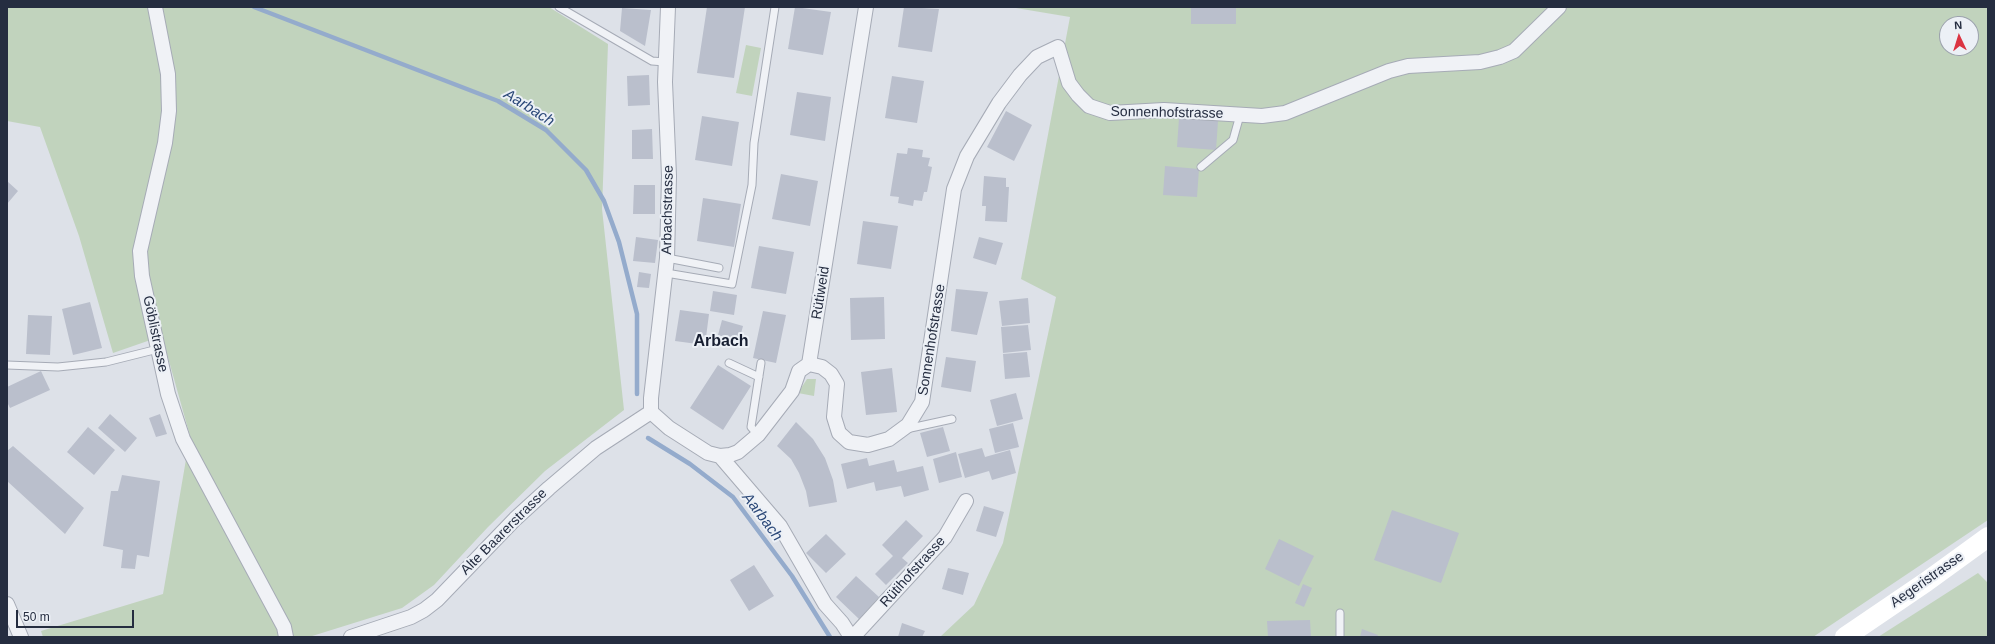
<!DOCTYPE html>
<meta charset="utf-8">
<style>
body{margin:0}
#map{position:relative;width:1995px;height:644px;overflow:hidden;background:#dde1e8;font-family:Helvetica,sans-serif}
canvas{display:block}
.frame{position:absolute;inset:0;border:8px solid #252d40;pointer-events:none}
.north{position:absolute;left:1939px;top:16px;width:40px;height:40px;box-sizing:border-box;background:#ecf0f6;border:1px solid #9ca2ad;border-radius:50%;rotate:356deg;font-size:11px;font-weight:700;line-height:16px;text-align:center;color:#252d40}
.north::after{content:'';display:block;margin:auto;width:14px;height:18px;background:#db3442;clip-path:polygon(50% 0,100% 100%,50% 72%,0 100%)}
.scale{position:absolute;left:16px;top:610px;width:118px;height:18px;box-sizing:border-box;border:2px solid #252d40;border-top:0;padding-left:5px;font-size:12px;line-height:14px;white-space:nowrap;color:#252d40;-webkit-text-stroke:3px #ecf0f6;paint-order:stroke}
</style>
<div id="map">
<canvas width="1995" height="644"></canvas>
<div class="frame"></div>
<div class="north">N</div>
<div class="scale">50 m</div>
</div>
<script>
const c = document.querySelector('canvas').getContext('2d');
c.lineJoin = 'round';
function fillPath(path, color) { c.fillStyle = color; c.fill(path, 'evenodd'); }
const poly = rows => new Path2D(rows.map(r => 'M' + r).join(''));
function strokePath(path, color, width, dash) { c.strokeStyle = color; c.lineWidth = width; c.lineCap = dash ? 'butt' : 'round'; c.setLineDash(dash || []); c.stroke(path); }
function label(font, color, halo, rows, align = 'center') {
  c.font = font + ' Helvetica,sans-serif'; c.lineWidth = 4; c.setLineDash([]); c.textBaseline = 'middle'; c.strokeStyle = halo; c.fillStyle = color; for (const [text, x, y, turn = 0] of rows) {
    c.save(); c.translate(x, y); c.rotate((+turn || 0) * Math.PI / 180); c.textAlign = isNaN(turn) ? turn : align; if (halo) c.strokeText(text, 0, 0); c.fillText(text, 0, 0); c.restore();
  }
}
fillPath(poly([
 [7,7,549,7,608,44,602,209,624,410,545,471,488,527,434,585,402,608,309,637,43,637,41,631,163,594,190,436,162,336,113,353,79,236,40,127,7,121],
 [1010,7,1988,7,1988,520,1813,637,940,637,974,605,1003,543,1056,297,1021,279,1070,17],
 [1947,24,1971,24,1971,48,1947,48],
 [746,45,761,48,752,96,736,93],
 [807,379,816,379,814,396,798,393],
 [1978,573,1988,583,1988,637,1878,637]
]), '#c1d3bd');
strokePath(poly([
 [254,7,498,101,546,130,586,170,604,201,619,242,637,314,637,394],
 [648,438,690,464,733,497,792,576,830,637]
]), '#94abcc', 4.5);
fillPath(poly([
 [707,7,745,7,734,78,697,73],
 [795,7,831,12,823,55,788,49],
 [904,7,939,9,932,52,898,47],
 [1191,7,1236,7,1236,24,1191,24],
 [622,8,651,10,645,46,620,31],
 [649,75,650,105,628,106,627,76],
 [892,76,924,81,917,123,885,118],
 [797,92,831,97,825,141,790,135],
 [1006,111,1032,125,1014,161,987,147],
 [702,116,739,122,732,166,695,160],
 [1179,118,1218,121,1216,150,1177,147],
 [652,129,653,159,632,159,632,130],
 [908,148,923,150,922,157,930,158,928,166,932,167,927,192,924,192,922,201,914,200,913,206,898,203,899,197,890,196,897,153,907,154],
 [1165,166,1199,169,1197,197,1163,195],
 [781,174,818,181,810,226,772,219],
 [984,176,1006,178,1006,187,1009,187,1007,222,985,221,986,206,982,206],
 [7,181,18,191,7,204],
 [634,185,655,185,655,214,633,214],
 [703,198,741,204,734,247,697,241],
 [863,221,898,226,891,269,857,264],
 [636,237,658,240,655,263,633,261],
 [979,237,1003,243,996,265,973,258],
 [759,246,794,252,786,294,751,288],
 [639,272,651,274,649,288,637,287],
 [956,289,988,292,977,335,951,331],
 [713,291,737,295,734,315,710,311],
 [884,297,885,339,851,340,850,298],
 [1028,298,1030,323,1002,326,999,301],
 [90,302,102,348,73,355,62,309],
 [680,310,709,314,705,345,675,341],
 [763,311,786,315,776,363,753,358],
 [28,315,52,316,50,355,26,354],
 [722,320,743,326,739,341,718,335],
 [1028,325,1031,350,1003,353,1001,327],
 [1027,352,1030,377,1005,379,1003,354],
 [946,357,976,361,971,392,941,387],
 [718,365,751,386,723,430,690,408],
 [892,368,897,412,866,415,861,372],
 [41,371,50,390,10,408,7,402,7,387],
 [1016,393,1023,419,997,426,990,400],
 [110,414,137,438,125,452,98,428],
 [160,414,167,434,156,437,149,418],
 [796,422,813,439,825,458,833,480,837,502,809,507,806,491,799,473,791,459,777,446],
 [1013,423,1019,447,995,453,989,429],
 [88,427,115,450,94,475,67,452],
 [943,427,950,451,927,457,920,433],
 [13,446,84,508,65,534,7,481,7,451],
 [982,448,985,457,1010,450,1016,473,992,480,989,471,965,478,958,454],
 [956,452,962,477,939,483,933,459],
 [867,458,869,466,894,460,897,472,923,466,929,490,904,497,901,486,876,491,874,482,847,489,841,464],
 [122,475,160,481,149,557,137,555,135,569,121,568,123,550,103,546,111,491,118,491],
 [984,506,1004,512,996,537,976,531],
 [1392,510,1459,533,1441,583,1374,560],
 [906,520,923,536,902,558,908,563,886,585,875,574,893,556,882,545],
 [826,534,846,554,826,573,806,553],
 [1279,539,1314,556,1299,586,1265,569],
 [754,565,774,596,749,611,730,580],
 [948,568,969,573,963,595,942,589],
 [856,576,879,597,859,619,836,597],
 [1303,584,1312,588,1304,607,1295,603],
 [1310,620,1311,637,1268,637,1267,621],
 [902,623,925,631,922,637,898,637],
 [1362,629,1378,635,1377,637,1360,637]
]), '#babfcc');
const service = poly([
 [559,7,652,61,665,62],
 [1201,167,1233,140,1240,115],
 [667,258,719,268],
 [666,273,732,284,752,185,754,143,775,7],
 [729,363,759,377],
 [7,365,58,367,106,362,158,349],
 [906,429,952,419],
 [758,435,751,427,761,363],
 [1340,613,1340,637]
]);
const minor = poly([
 [155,7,168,74,169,111,165,143,140,251,142,276,168,394,183,439,284,627,286,637],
 [809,364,822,367,831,374,837,384,834,417,839,433,849,442,868,445,889,439,908,425,922,402,954,189,967,156,999,103,1020,75,1037,57,1058,47,1069,83,1078,95,1089,106,1110,113,1164,110,1262,116,1285,113,1389,71,1408,66,1480,62,1500,57,1514,51,1559,7],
 [651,412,669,428,708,453,720,456,730,455,738,452,758,435,792,391,799,371,809,364,866,7],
 [651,412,651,398,667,258,669,176,665,82,668,7],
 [720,456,780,526,825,604,842,623,851,637],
 [7,604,21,637],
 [351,637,411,617,424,610,437,600,515,519,549,488,596,448,651,412],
 [853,637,945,537,966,501]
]);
strokePath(service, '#a6abb6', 9);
strokePath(minor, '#a6abb6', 16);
strokePath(service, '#f0f2f6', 7);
strokePath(minor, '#f0f2f6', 14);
strokePath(poly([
 [1845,637,1926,582,1988,537]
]), '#fff', 20);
label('14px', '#252d40', '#ecf0f6', [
 ["Sonnenhofstrasse",1167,113,1],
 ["Arbachstrasse",668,210,-89],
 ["Rütiweid",821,293,-81],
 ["Göblistrasse",155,334,78],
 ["Sonnenhofstrasse",932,340,-81],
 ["Alte Baarerstrasse",504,532,-45],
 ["Rütihofstrasse",913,572,-48],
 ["Aegeristrasse",1927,580,-35]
]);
label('italic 15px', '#2b4878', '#ecf0f6', [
 ["Aarbach",529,108,32],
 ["Aarbach",762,517,53]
]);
label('bold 16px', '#171e31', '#ecf0f6', [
 ["Arbach",721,342]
]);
</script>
